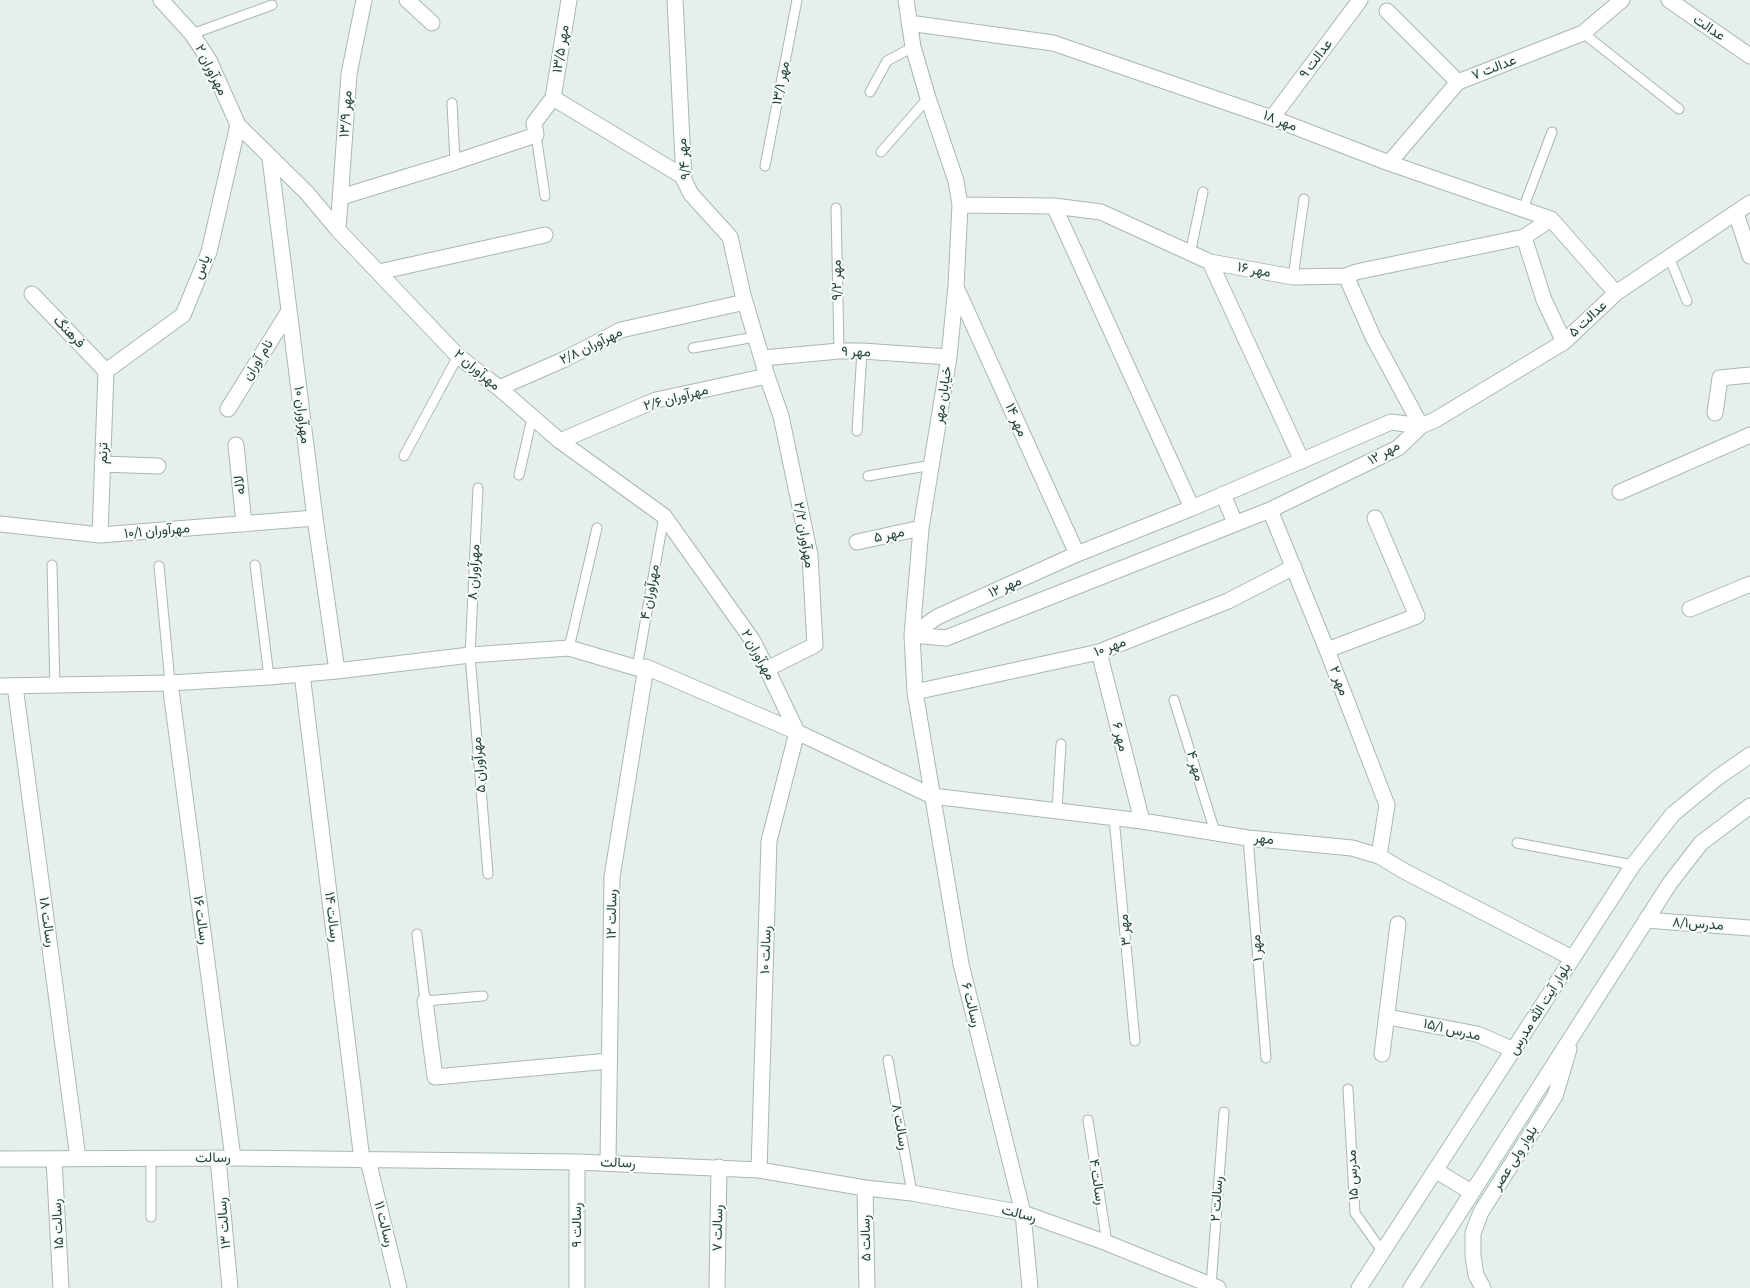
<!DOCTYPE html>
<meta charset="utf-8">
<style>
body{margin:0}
canvas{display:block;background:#e6efeb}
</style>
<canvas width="1750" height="1288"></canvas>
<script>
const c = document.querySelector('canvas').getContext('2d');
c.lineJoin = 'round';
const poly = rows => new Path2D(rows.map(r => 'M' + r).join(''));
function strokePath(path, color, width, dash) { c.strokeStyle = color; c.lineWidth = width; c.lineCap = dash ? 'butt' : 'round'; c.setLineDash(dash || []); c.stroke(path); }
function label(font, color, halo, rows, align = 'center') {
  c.font = font + ' "PT Sans Narrow",Vazirmatn,sans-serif'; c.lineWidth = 4; c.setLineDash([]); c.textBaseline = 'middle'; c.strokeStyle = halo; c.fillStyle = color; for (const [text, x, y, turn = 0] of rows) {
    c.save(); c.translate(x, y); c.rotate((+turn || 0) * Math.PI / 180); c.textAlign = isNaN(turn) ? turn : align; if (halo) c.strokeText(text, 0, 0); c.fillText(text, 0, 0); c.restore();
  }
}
const lane = poly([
 [1583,33,1679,109],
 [192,34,272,5],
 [870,92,887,61,913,47],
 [452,103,455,162],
 [536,135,545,196],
 [881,152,928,98],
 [765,166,797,0],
 [836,208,839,351],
 [1523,209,1552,132],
 [1190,254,1203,192],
 [1669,257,1687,301],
 [1293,277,1304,199],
 [693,348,755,337],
 [857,431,862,351],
 [404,456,458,356],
 [519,475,532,418],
 [868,476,932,465],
 [478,488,470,655,488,874],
 [52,565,55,686],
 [255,565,269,677],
 [159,566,170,683],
 [569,648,597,528],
 [637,668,664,516],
 [1174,700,1215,832],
 [1057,811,1061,744],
 [1114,818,1135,1041],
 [1248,838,1266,1058],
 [1517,843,1633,865],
 [417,934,425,1001,483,996],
 [888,1060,912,1193],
 [1348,1089,1355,1213,1382,1251],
 [1088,1120,1107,1243],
 [151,1159,151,1217],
 [1211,1286,1224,1112]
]);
const street = poly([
 [161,0,192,34,209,60,238,125,307,193,338,230,458,356,499,388,560,441,664,516,753,641,767,669,797,732,769,841,759,1170],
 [407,0,432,23],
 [675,0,684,180,691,194,730,237,743,295,767,376,781,416,810,555,815,645,767,669],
 [906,0,913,47,928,98,956,181,960,205,956,286,949,357,921,528,912,635,915,692,961,964,1023,1213,1030,1288],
 [1669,0,1750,56],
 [1387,11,1458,82],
 [909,23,1053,43,1272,118,1389,163,1551,219,1616,293],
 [553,98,684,177],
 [1272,118,1360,0],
 [270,158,315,518,337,671],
 [1389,163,1458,82,1583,33,1622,0],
 [341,197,455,162,536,135,534,123,553,98,569,0],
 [960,205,1054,206,1101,212,1210,262,1293,277,1346,276,1356,272,1524,237,1551,219],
 [1054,206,1192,508],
 [1736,213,1750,256],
 [338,230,349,74,364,0],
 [1524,237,1544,300,1564,342],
 [1210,262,1302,461],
 [379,272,545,235],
 [1346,276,1373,337,1421,426],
 [956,287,1077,554],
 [32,294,106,371],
 [763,358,839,351,862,351,949,357],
 [106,371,183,315,209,252,238,125],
 [499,388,563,360,621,330,745,302],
 [228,409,289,311],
 [1715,413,1720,378,1750,375],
 [560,441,656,400,767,376],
 [236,445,244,524],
 [102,464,158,466],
 [1620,492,1750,435],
 [1223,494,1235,523],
 [1270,510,1327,650,1387,805,1379,856],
 [0,524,100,535,315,518],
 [100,535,106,371],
 [857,542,921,528],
 [1690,609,1750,584],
 [912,635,946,638,1270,510,1398,448,1421,426,1435,420,1564,342,1616,293,1750,203],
 [912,635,937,617,1077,554,1192,508,1391,422,1421,426],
 [1327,650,1417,616,1375,518],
 [1099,652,1142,821],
 [302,674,362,1160],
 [170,683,233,1158],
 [0,686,170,683,269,677,337,671,470,655,569,648,637,668,646,667,797,732,932,796,1142,821,1248,838,1352,848,1379,856,1404,871,1572,958],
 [15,686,78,1158],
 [915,692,1099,652,1228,601,1294,567],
 [1646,920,1750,928],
 [425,1001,435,1077,609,1061],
 [1388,1017,1477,1034,1514,1050],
 [1382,1054,1398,924],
 [218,1158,230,1288],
 [0,1159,233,1158,577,1162,759,1170,865,1188,912,1193,1023,1213,1107,1243,1218,1288],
 [54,1159,61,1288],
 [368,1160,399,1288],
 [577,1162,577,1288],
 [608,1162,612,877,646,667],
 [865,1188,867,1288],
 [717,1288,719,1167]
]);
const secondary = poly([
 [1435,1170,1471,1192],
 [1359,1288,1633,865,1673,814,1717,778,1750,755],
 [1411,1288,1670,883,1701,843,1750,806],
 [1483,1288,1476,1275,1473,1256,1473,1233,1481,1212,1555,1096,1569,1049]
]);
strokePath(lane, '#a8b8b2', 11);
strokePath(street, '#a8b8b2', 17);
strokePath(secondary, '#a4bbb3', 17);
strokePath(lane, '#fff', 9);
strokePath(street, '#fff', 15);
strokePath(secondary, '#fff', 15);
label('14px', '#24423a', '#f7fbf9', [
 ["عدالت",1709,28,34],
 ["مهر ۱۳/۵",561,49,-81],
 ["عدالت ۹",1316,59,-53],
 ["عدالت ۷",1494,68,-21],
 ["مهرآوران ۲",211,70,63],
 ["مهر ۱۳/۱",781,83,-79],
 ["مهر ۱۳/۹",346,114,-86],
 ["مهر ۱۸",1280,121,21],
 ["مهر ۹/۴",684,159,-96],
 ["یاس",202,267,-68],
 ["مهر ۱۶",1254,270,10],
 ["مهر ۹/۲",837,280,-91],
 ["عدالت ۵",1588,319,-43],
 ["فرهنگ",69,332,46],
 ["مهرآوران ۲/۸",591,346,-26],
 ["مهر ۹",856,352,1],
 ["نام آوران",258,360,-58],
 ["مهرآوران ۲",477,370,40],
 ["خیابان مهر",943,395,-81],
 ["مهرآوران ۲/۶",676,398,-15],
 ["مهرآوران ۱۰",302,415,83],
 ["مهر ۱۴",1016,420,66],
 ["ترنم",103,453,-88],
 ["مهر ۱۲",1384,453,-30],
 ["لاله",240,485,-96],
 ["مهرآوران ۱۰/۱",157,531,-5],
 ["مهرآوران ۲/۲",804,535,80],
 ["مهر ۵",889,535,-12],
 ["مهرآوران ۸",474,572,-87],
 ["مهر ۱۲",1005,587,-24],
 ["مهرآوران ۴",650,592,-80],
 ["مهر ۱۰",1110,647,-20],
 ["مهرآوران ۲",758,655,61],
 ["مهر ۲",1339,681,69],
 ["مهر ۶",1120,737,76],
 ["مهرآوران ۵",479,765,-95],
 ["مهر ۴",1195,766,73],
 ["مهر",1264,839,6],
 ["رسالت ۱۲",612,914,-89],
 ["رسالت ۱۴",332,917,83],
 ["رسالت ۱۶",201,920,82],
 ["رسالت ۱۸",47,922,82],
 ["مدرس۸/۱",1698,924,4],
 ["مهر ۳",1125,930,-95],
 ["مهر ۱",1257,948,-95],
 ["رسالت ۱۰",766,950,-88],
 ["رسالت ۶",971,1005,76],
 ["بلوار آیت الله مدرس",1540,1009,-58],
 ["مدرس ۱۵/۱",1452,1030,13],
 ["رسالت ۸",900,1127,80],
 ["رسالت",213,1158,-1],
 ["بلوار ولی عصر",1515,1158,-58],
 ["رسالت",618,1163,2],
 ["مدرس ۱۵",1353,1175,-93],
 ["رسالت ۴",1097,1182,81],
 ["رسالت ۲",1217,1199,-86],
 ["رسالت",1019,1214,14],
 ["رسالت ۱۳",224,1223,-95],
 ["رسالت ۱۵",58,1224,-93],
 ["رسالت ۱۱",384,1224,76],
 ["رسالت ۹",577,1225,-90],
 ["رسالت ۷",718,1228,-89],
 ["رسالت ۵",866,1238,-91]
]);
</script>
